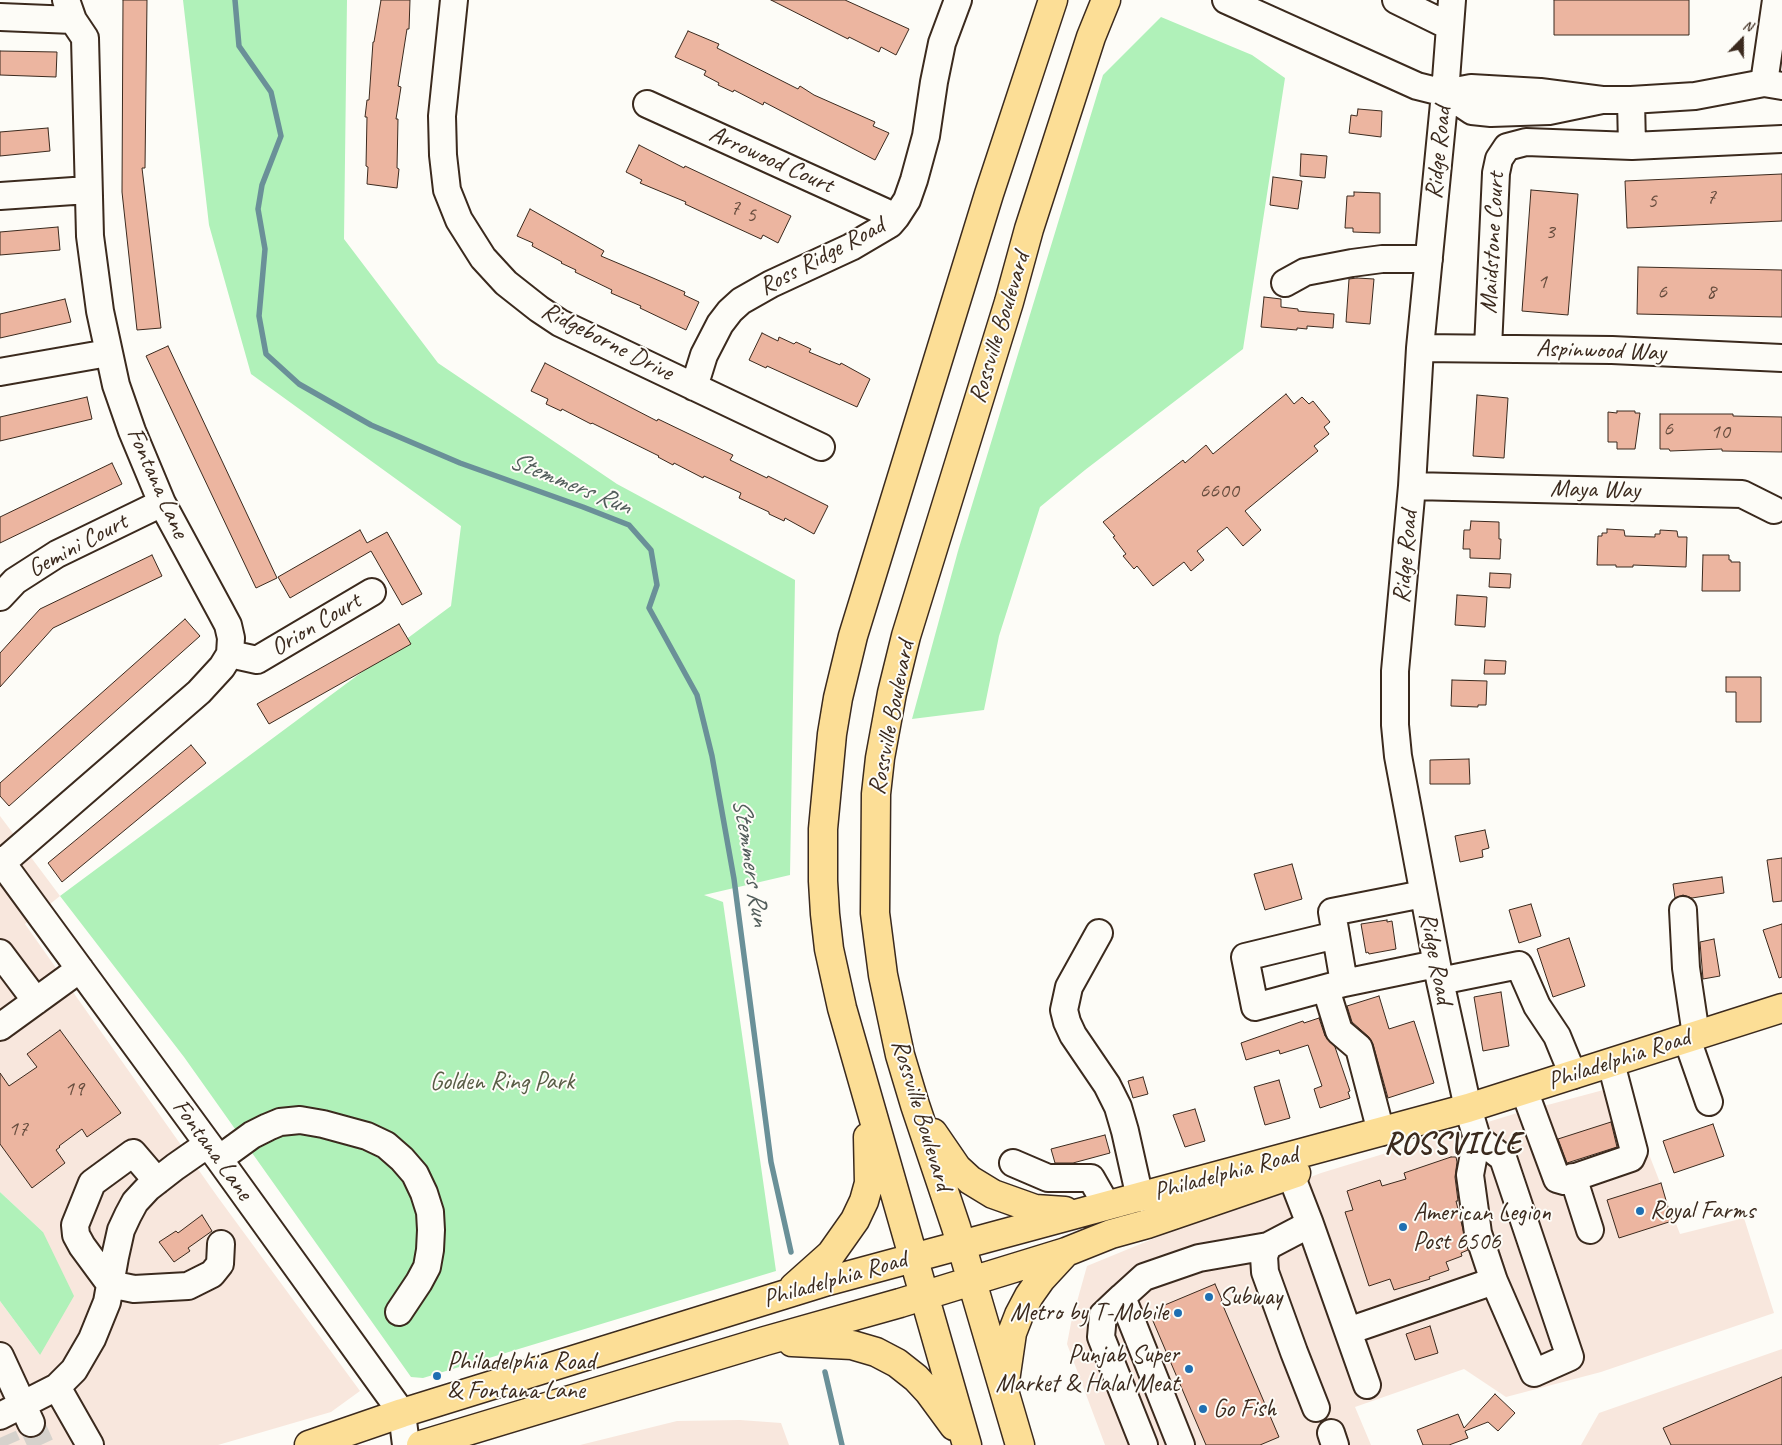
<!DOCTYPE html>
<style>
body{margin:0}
#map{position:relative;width:1782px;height:1445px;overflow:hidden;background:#fdfcf7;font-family:Caveat,sans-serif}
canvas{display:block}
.north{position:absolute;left:1717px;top:15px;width:50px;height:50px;-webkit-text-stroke:4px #fdfcf7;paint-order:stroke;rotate:22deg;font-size:14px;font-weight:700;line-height:20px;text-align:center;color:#3b2a1e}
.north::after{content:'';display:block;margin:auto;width:18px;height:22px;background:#3b2a1e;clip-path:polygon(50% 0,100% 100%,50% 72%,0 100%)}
</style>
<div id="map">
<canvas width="1782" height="1445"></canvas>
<div class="north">N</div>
</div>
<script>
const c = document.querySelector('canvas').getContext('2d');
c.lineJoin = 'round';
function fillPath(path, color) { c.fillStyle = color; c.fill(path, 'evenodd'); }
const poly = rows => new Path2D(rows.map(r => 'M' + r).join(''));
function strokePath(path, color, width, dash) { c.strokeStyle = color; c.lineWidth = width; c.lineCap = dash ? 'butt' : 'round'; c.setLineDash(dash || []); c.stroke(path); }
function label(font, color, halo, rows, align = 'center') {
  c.font = font + ' Caveat,sans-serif'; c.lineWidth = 4; c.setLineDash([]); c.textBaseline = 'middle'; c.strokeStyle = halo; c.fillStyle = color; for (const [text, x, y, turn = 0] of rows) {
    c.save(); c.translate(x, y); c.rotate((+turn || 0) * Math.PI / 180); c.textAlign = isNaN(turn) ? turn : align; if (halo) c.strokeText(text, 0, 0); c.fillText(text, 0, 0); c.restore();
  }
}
fillPath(poly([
 [0,816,60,896,25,924,217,1196,360,1391,331,1412,218,1445,0,1445,0,1301,40,1355,43,1232,0,1192],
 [1622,1085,1680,1234,1744,1218,1774,1313,1601,1372,1506,1397,1464,1369,1355,1407,1371,1445,1105,1445,1067,1344,1071,1323,1087,1266,1199,1220,1321,1173,1514,1114],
 [1782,1349,1782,1445,1581,1445,1599,1413],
 [740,1420,781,1423,789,1445,580,1445,677,1421]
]), '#f8e7dd');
fillPath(poly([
 [183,0,347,0,344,239,438,363,617,484,795,580,790,875,704,895,723,902,776,1271,423,1378,411,1377,184,1057,60,896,451,606,461,526,251,374,209,225],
 [1161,17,1252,55,1285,78,1243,349,1085,470,1040,507,999,636,984,710,912,719,958,551,1103,75],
 [0,1192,43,1232,74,1296,40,1355,0,1301]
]), '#b0f1b9');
strokePath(poly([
 [235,0,239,46,271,92,281,136,262,185,258,209,265,249,259,316,266,354,299,384,371,425,460,463,583,507,629,525,651,550,657,585,649,608,697,695,712,756,734,879,771,1162,791,1252],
 [825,1372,842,1445]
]), '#6a9098', 5.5);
const building = poly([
 [123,0,147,0,145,168,142,168,161,328,137,330,122,192,123,0],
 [381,0,410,0,409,29,407,29,398,86,401,87,396,119,398,119,397,168,399,169,397,188,367,184,368,167,366,166,367,117,365,117,367,100,369,100,373,42,374,42,381,0],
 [771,0,845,0,909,29,896,55,881,47,879,52,849,37,848,39,771,0],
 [1554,0,1689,0,1689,35,1554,35,1554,0],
 [688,31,719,44,717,48,798,89,800,86,814,95,875,122,873,126,889,133,875,160,764,102,763,105,734,90,733,92,718,85,719,83,704,75,706,71,675,57,688,31],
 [0,51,57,52,56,77,0,75,0,51],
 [1358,109,1382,111,1381,137,1349,133,1351,115,1357,116,1358,109],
 [48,128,50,151,0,156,0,132,48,128],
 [639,145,684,168,685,166,791,216,778,243,763,235,761,239,700,211,685,204,686,202,640,183,642,180,626,172,639,145],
 [1301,154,1327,156,1325,178,1300,176,1301,154],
 [1782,174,1782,221,1627,228,1625,181,1782,174],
 [1273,177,1302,181,1298,209,1270,205,1273,177],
 [1531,190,1578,194,1568,315,1522,311,1531,190],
 [1354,192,1380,193,1380,233,1353,232,1353,228,1345,228,1347,196,1354,196,1354,192],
 [530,209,604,251,601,256,653,278,685,292,684,295,699,302,686,330,640,308,641,306,611,293,612,290,575,272,576,270,561,263,562,262,532,246,533,243,517,236,530,209],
 [58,227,60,250,0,255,0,232,58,227],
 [1638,267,1782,270,1782,317,1637,314,1638,267],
 [1357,278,1374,279,1370,324,1346,322,1349,279,1357,278],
 [1264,297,1281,299,1281,307,1298,309,1298,311,1308,312,1334,314,1333,328,1307,326,1307,329,1297,328,1297,330,1261,327,1264,297],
 [65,299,71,322,0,338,0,314,65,299],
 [762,333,778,341,779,337,794,344,796,342,811,349,809,352,840,365,841,363,870,379,857,407,767,366,766,368,749,360,762,333],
 [168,346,277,578,256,588,146,356,168,346],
 [545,363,657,421,658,419,712,445,733,455,730,460,767,478,768,476,828,506,814,534,785,518,784,521,769,514,769,512,739,498,741,493,704,476,703,478,674,463,673,465,658,457,659,456,592,423,591,424,562,409,561,411,546,404,548,399,531,391,545,363],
 [1286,394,1294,404,1302,397,1309,404,1313,401,1330,422,1324,427,1329,434,1314,446,1318,451,1245,511,1261,530,1243,546,1227,527,1197,551,1204,560,1191,571,1184,562,1153,586,1137,566,1134,569,1123,556,1126,554,1113,537,1115,536,1103,522,1183,460,1185,463,1206,445,1213,454,1286,394],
 [1477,395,1508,398,1504,458,1473,456,1477,395],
 [87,397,92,419,0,441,0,417,87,397],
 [1617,411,1635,411,1635,413,1640,413,1635,449,1617,449,1617,442,1608,442,1608,412,1617,413,1617,411],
 [1660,414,1733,414,1733,416,1782,417,1782,452,1722,451,1722,449,1670,451,1669,449,1660,449,1660,414],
 [112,463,122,484,0,543,0,517,112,463],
 [1471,521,1499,522,1499,539,1501,539,1500,559,1470,558,1470,549,1463,549,1464,530,1470,530,1471,521],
 [1607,529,1624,530,1625,536,1655,537,1655,534,1660,534,1660,530,1677,531,1678,537,1687,537,1686,567,1633,565,1633,567,1616,567,1616,565,1597,565,1598,536,1602,536,1602,533,1607,533,1607,529],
 [360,530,367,543,387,532,422,594,402,605,371,551,290,598,278,577,360,530],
 [152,555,162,576,53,628,0,687,0,653,40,609,152,555],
 [1703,555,1729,555,1729,560,1731,560,1731,562,1740,562,1740,591,1702,591,1703,555],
 [1490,573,1511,574,1510,588,1489,587,1490,573],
 [1457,595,1487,597,1485,627,1455,625,1457,595],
 [185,619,200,636,9,806,0,796,0,783,185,619],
 [399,624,411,644,269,724,257,704,399,624],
 [1485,660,1506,661,1505,674,1484,674,1485,660],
 [1726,677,1761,677,1761,722,1736,722,1736,692,1726,692,1726,677],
 [1452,680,1487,681,1486,705,1478,705,1478,707,1451,706,1452,680],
 [191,745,206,763,62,882,48,863,191,745],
 [1469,759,1470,784,1430,784,1430,760,1469,759],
 [1485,830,1489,848,1482,850,1483,857,1460,862,1455,836,1485,830],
 [1782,858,1782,901,1773,902,1767,860,1782,858],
 [1292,864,1302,899,1265,910,1254,874,1292,864],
 [1722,877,1724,893,1692,898,1683,895,1675,898,1673,884,1722,877],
 [1531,904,1541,936,1519,943,1509,910,1531,904],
 [1387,920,1387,922,1392,921,1396,949,1369,954,1368,952,1366,953,1361,924,1387,920],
 [1782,924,1782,977,1779,978,1763,930,1782,924],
 [1569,938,1585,986,1553,997,1537,949,1569,938],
 [1714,939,1720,976,1703,979,1700,942,1714,939],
 [1501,992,1509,1046,1483,1051,1474,997,1501,992],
 [1379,996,1389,1029,1414,1021,1434,1083,1388,1098,1373,1044,1369,1037,1352,1022,1347,1006,1379,996],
 [1319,1018,1325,1036,1335,1047,1350,1091,1348,1092,1350,1098,1320,1108,1314,1089,1322,1086,1308,1045,1280,1054,1279,1050,1246,1060,1241,1043,1303,1021,1304,1023,1319,1018],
 [60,1030,121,1113,87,1137,82,1129,59,1146,60,1147,56,1150,65,1163,32,1188,0,1144,0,1073,9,1086,37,1067,27,1054,60,1030],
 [1143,1077,1148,1094,1133,1098,1128,1081,1143,1077],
 [1279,1080,1290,1118,1265,1125,1254,1087,1279,1080],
 [1195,1109,1205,1141,1185,1147,1173,1115,1195,1109],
 [1611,1122,1617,1147,1567,1163,1558,1139,1611,1122],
 [1713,1124,1724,1156,1674,1173,1663,1141,1713,1124],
 [1105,1135,1110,1153,1073,1163,1055,1163,1051,1149,1105,1135],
 [1451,1157,1456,1157,1457,1162,1455,1177,1458,1201,1456,1201,1468,1250,1461,1253,1462,1256,1446,1262,1449,1270,1429,1277,1430,1279,1394,1290,1390,1279,1369,1286,1345,1212,1353,1210,1347,1191,1380,1180,1382,1186,1406,1179,1404,1173,1451,1157],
 [1661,1183,1672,1221,1619,1238,1607,1200,1661,1183],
 [202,1215,212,1231,188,1248,190,1251,174,1262,159,1242,176,1231,178,1233,202,1215],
 [1215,1284,1222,1300,1221,1301,1279,1437,1260,1445,1206,1445,1153,1321,1160,1307,1215,1284],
 [1430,1326,1438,1353,1415,1360,1406,1334,1430,1326],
 [1782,1377,1782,1445,1671,1445,1663,1428,1782,1377],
 [1495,1394,1515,1413,1498,1431,1488,1422,1465,1431,1468,1438,1449,1445,1423,1445,1417,1430,1458,1414,1464,1428,1495,1394]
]);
fillPath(building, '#ecb5a0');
strokePath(building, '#3b2a1e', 1);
strokePath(poly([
 [31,1423,41,1445],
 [4,1436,8,1445]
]), '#d6d2cc', 26, [26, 13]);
const minor = poly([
 [454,0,442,116,443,155,447,190,459,220,483,258,506,283,539,309,560,323,821,447],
 [1226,0,1417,86,1445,93,1472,111,1491,113,1549,111,1602,100],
 [1396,0,1449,26],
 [1452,0,1445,93,1420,348,1412,486,1395,671,1395,725,1398,756,1440,981,1468,1108,1477,1138,1470,1175,1478,1233,1494,1281,1534,1373,1570,1357,1503,1158,1477,1138],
 [0,17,73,20],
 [1764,83,1776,0],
 [1445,93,1471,88,1540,92,1602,100,1631,100,1695,96,1764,83,1782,86],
 [1631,100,1632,146],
 [647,104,896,217],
 [0,196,88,190],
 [1285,283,1305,272,1352,263,1382,259,1429,259],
 [1420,348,1612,350,1782,358],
 [1488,348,1496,173,1499,159,1507,147,1526,142,1632,146,1782,139],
 [0,372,108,353],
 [694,387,704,355,720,324,730,311,741,301,771,284,851,247,890,224,896,217,907,200,914,180,926,136,934,82,942,43,958,0],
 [1412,486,1742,494,1774,510],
 [0,597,15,581,57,554,162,503],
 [230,654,257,660,372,592],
 [0,860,219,1159,402,1413,406,1445],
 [2,863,199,692,222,667,230,654,231,638,228,625,220,610,162,503,132,431,116,385,100,311,90,236,85,38,73,20,66,0],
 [1423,894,1332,912,1344,983,1436,964],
 [1683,910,1686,968,1696,1035],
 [1099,933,1069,987,1064,1010,1067,1022,1073,1035,1107,1085,1118,1107,1125,1131,1140,1198],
 [1336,935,1245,957,1255,1007,1344,983],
 [0,953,36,1001],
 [1440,981,1519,965,1537,1006,1557,1036,1573,1075],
 [1326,989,1339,1031,1359,1048,1381,1132],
 [0,1027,80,969],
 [1687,1039,1709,1102],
 [1524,1090,1557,1179,1564,1181,1631,1158,1634,1151,1611,1063],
 [219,1159,252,1135,268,1127,280,1122,300,1120,323,1124,367,1136,386,1145,402,1159,415,1174,424,1193,430,1212,431,1230,430,1250,427,1267,419,1282,399,1312],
 [1013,1163,1048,1178,1091,1178,1107,1206],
 [1291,1175,1310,1224,1367,1385],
 [1573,1177,1590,1230],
 [157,1181,133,1153,92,1183,75,1225,76,1235,82,1246,110,1284,134,1289,188,1286,212,1274,220,1264,221,1244],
 [1310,1224,1268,1246,1264,1256,1265,1272,1294,1352,1316,1408],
 [1122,1297,1103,1315,1101,1337,1144,1445],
 [1348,1331,1494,1281],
 [0,1356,31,1423],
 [57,1387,90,1445],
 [0,1416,57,1387,74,1370,92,1339,107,1302,115,1257,121,1230,128,1215,135,1202,148,1188,175,1167,208,1144],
 [1331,1433,1335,1445],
 [1181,1445,1122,1297,1144,1277,1199,1258,1268,1246]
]);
const major = poly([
 [933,1133,957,1168,970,1180,993,1194,1035,1209,1065,1211],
 [794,1287,831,1254,855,1220,864,1201,869,1183,868,1137],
 [792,1342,852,1345,876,1352,897,1363,916,1378,929,1392,954,1426],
 [1005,1381,1012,1333,1019,1315,1029,1296,1041,1279,1066,1252],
 [309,1445,402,1413,828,1281,1468,1108,1782,1008],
 [421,1445,765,1341,900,1303,1066,1252,1111,1234,1147,1224,1296,1173],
 [967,1445,842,1008,829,949,825,914,823,881,823,829,832,734,838,698,853,636,989,194,1053,0],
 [1020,1445,956,1227,915,1105,900,1055,883,975,875,913,876,794,880,758,892,693,906,636,1009,302,1029,229,1091,37,1106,0]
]);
strokePath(minor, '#3b2a1e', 30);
strokePath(major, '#3b2a1e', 31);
strokePath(minor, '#fdfcf7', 26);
strokePath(major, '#fcde96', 28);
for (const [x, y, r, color] of [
 [1640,1211,5,"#1f6fb2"],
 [1403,1227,5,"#1f6fb2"],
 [1209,1297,5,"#1f6fb2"],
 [1178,1313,5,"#1f6fb2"],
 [1189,1369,5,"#1f6fb2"],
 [437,1376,5,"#1f6fb2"],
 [1203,1409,5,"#1f6fb2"]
]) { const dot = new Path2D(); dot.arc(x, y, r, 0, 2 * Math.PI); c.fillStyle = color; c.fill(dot); strokePath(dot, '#fdfcf7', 2); }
label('22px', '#674d3e', null, [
 ["7",1711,197],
 ["5",1652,201],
 ["7",735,208],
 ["5",751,215],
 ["3",1550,232],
 ["1",1542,282],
 ["6",1662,292],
 ["8",1711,292],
 ["6",1668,429],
 ["10",1720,432],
 ["6600",1219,491],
 ["19",74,1089],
 ["17",18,1129]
]);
label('25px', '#3b2a1e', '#fdfcf7', [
 ["Ridge Road",1439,153,-84],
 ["Arrowood Court",771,160,24],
 ["Maidstone Court",1493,243,-87],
 ["Ross Ridge Road",822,257,-28],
 ["Rossville Boulevard",1000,328,-73],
 ["Ridgeborne Drive",607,342,27],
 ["Aspinwood Way",1601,351,2],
 ["Fontana Lane",157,483,66],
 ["Maya Way",1595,490,1],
 ["Gemini Court",78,546,-28],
 ["Ridge Road",1406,557,-85],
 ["Orion Court",316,625,-31],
 ["Rossville Boulevard",892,718,-79],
 ["Ridge Road",1435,958,79],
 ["Philadelphia Road",1619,1060,-18],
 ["Rossville Boulevard",921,1115,73],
 ["Fontana Lane",212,1150,54],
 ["Philadelphia Road",1226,1174,-15],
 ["Philadelphia Road",835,1280,-16]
]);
label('25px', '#585c45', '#fdfcf7', [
 ["Golden Ring Park",502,1082]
]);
label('25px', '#3b2a1e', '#fdfcf7', [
 ["Royal Farms",1650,1211],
 ["American Legion",1413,1213],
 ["Post 6506",1413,1242],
 ["Subway",1219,1297],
 ["Metro by T-Mobile",1168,1313,"right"],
 ["Punjab Super",1179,1355,"right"],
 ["Market & Halal Meat",1179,1384,"right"],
 ["Philadelphia Road",447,1362],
 ["& Fontana Lane",447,1391],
 ["Go Fish",1213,1409]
], 'left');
label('italic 26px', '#525d5b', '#fdfcf7', [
 ["Stemmers Run",570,484,22],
 ["Stemmers Run",750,862,81]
]);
c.letterSpacing = '1px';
label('bold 30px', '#3b2a1e', '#fdfcf7', [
 ["ROSSVILLE",1453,1145]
]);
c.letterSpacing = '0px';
</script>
